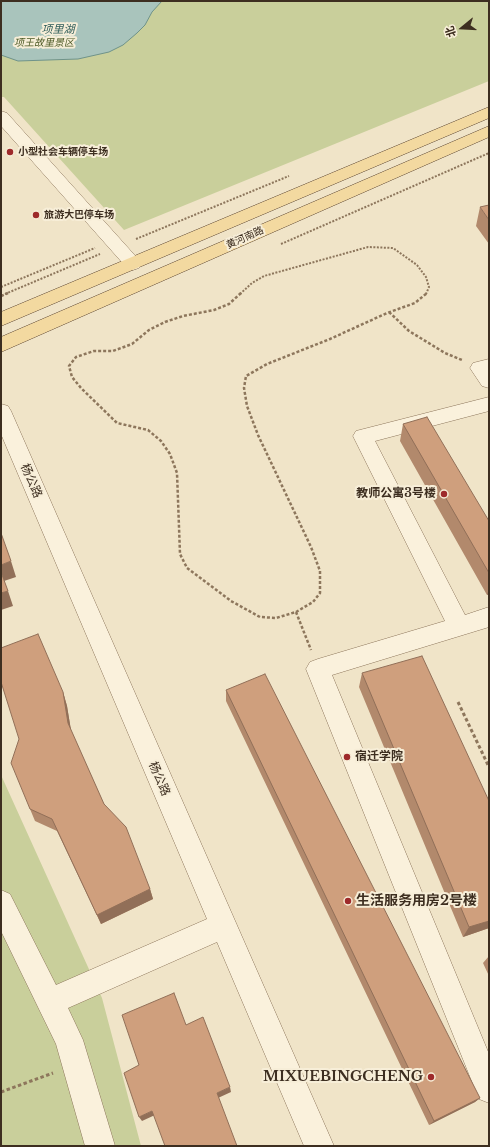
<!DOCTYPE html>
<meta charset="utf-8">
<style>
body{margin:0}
#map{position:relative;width:490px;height:1147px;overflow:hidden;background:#f0e4c8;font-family:"Libre Baskerville","Noto Sans SC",serif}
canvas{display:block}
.frame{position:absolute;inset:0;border:2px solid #3d2e20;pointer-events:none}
.north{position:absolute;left:442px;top:8px;width:40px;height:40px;-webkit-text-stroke:3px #f7eed8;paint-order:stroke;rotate:252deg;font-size:11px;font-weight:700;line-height:16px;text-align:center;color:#3d2e20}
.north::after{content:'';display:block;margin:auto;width:14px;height:18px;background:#3d2e20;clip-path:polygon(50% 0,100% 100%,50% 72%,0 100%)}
</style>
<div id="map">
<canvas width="490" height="1147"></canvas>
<div class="frame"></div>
<div class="north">北</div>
</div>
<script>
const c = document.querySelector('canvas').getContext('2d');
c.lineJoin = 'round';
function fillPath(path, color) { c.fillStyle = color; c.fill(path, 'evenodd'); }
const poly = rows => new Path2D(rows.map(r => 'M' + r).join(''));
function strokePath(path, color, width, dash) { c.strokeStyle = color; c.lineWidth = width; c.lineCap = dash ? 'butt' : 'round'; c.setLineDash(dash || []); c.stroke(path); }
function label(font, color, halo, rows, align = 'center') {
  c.font = font + ' "Libre Baskerville","Noto Sans SC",serif'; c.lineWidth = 4; c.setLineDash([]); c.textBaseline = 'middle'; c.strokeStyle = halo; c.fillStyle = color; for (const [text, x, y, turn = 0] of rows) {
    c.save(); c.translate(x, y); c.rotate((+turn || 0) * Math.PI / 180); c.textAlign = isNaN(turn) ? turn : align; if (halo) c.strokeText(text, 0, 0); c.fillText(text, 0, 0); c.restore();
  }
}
fillPath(poly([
 [1,1,489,1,489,81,124,230,4,97,1,97],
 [1,775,102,998,141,1146,1,1146]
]), '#c9cf9b');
const water = poly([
 [1,1,162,1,152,12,145,25,137,33,123,45,109,52,78,59,18,61,1,55,1,1]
]);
fillPath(water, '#a9c4bc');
strokePath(water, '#6f938a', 1);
const minor = poly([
 [1,111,7,113,139,260,142,264,139,268,133,270,127,268,1,126,1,111],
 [489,359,489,388,482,386,470,368,473,363,489,359],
 [489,397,489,411,375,441,465,615,489,607,489,627,332,675,489,1054,489,1103,479,1099,306,669,310,662,318,659,445,621,353,436,356,431,489,397],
 [1,404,8,406,11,411,334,1146,304,1146,217,942,68,1008,83,1040,115,1146,85,1146,56,1044,1,931,1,890,10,894,56,985,207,919,1,434,1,404]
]);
const major = poly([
 [489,107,489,118,1,326,1,312,489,107],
 [489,126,489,137,1,352,1,337,489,126]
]);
strokePath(minor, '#8d765c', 1);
strokePath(major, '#5b4430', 1);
strokePath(poly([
 [136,239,289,176],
 [281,244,489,153],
 [1,287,95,248],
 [5,294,100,254],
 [240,294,252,283,264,276,368,247,393,248,417,265,426,277,429,287,426,294]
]), '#8d765c', 2, [2, 1.5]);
strokePath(poly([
 [241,293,229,304,214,310,183,316,165,322,149,330,132,344,113,351,94,351,76,357,69,366,72,377,81,388,117,423,148,430,161,441,170,454,177,473,180,554,187,568,231,601,260,617,276,618,296,612],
 [1,296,8,293],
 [389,312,409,331,445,353,462,360],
 [296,612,311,650],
 [296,612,313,602,320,593,320,571,311,547,258,435,247,406,244,388,246,376,267,364,330,339,387,313,415,303,427,293]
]), '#8d765c', 2.5, [3, 2]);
strokePath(poly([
 [458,702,489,767],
 [1,1092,53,1073]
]), '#8d765c', 3, [3.5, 2.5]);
fillPath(minor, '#faf1dc');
fillPath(major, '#f3d9a0');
fillPath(poly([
 [480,207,489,220,489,244,476,226],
 [403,424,489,521,489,594,487,595,400,441],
 [362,673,489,928,463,937,359,687],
 [226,690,480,1098,475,1102,429,1125,226,701],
 [63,692,67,706,71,731,104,804,150,889,153,899,101,924,57,831,35,821,30,809,19,739],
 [489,956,489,976,483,963]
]), '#b2896c');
fillPath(poly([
 [11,561,16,577,4,581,1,572,1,565],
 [489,588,489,594,487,595],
 [8,591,13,606,1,610,1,593],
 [63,692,67,706,72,736,68,723],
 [150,889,153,899,101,924,97,915],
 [489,921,489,928,463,937,469,927],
 [230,1087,231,1092,218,1098,217,1093],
 [480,1098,475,1102,429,1125,434,1121],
 [152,1111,155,1115,142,1121,139,1117]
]), '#916f58');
const building = poly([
 [489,205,489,220,480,207,489,205],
 [427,417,489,521,489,573,403,424,427,417],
 [1,533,11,561,1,565,1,533],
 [1,572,8,591,1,593,1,572],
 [38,634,63,692,68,723,104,804,126,827,150,889,97,915,52,819,30,809,11,763,19,739,1,682,1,648,38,634],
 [422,656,489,801,489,921,469,927,362,673,422,656],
 [265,674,480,1098,434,1121,226,690,265,674],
 [174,993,186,1025,203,1017,230,1087,217,1093,237,1146,165,1146,152,1111,139,1117,124,1073,139,1065,122,1015,174,993]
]);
fillPath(building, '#cf9f7d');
strokePath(building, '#916f58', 1);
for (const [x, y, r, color] of [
 [10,152,4,"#9e2a2b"],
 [36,215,4,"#9e2a2b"],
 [444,494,4,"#9e2a2b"],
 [347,757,4,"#9e2a2b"],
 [348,901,4,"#9e2a2b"],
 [431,1077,4,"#9e2a2b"]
]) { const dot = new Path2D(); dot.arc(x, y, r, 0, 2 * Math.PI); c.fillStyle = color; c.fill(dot); strokePath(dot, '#f7eed8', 1.5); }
label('italic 10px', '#4d5a26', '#f7eed8', [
 ["项王故里景区",44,43]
]);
label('bold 10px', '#3d2e20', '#f7eed8', [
 ["小型社会车辆停车场",18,152],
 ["旅游大巴停车场",44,215]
], 'left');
label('10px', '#3d2e20', '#f7eed8', [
 ["黄河南路",245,238,-24]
]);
label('italic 11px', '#2f5d5a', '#f7eed8', [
 ["项里湖",58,30]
]);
label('12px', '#3d2e20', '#f7eed8', [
 ["杨公路",31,481,67],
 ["杨公路",159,779,67]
]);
label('bold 12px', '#3d2e20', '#f7eed8', [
 ["教师公寓3号楼",436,494],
 ["宿迁学院",355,757,"left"]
], 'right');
label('bold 14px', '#3d2e20', '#f7eed8', [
 ["生活服务用房2号楼",356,901],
 ["MIXUEBINGCHENG",423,1077,"right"]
], 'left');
</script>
